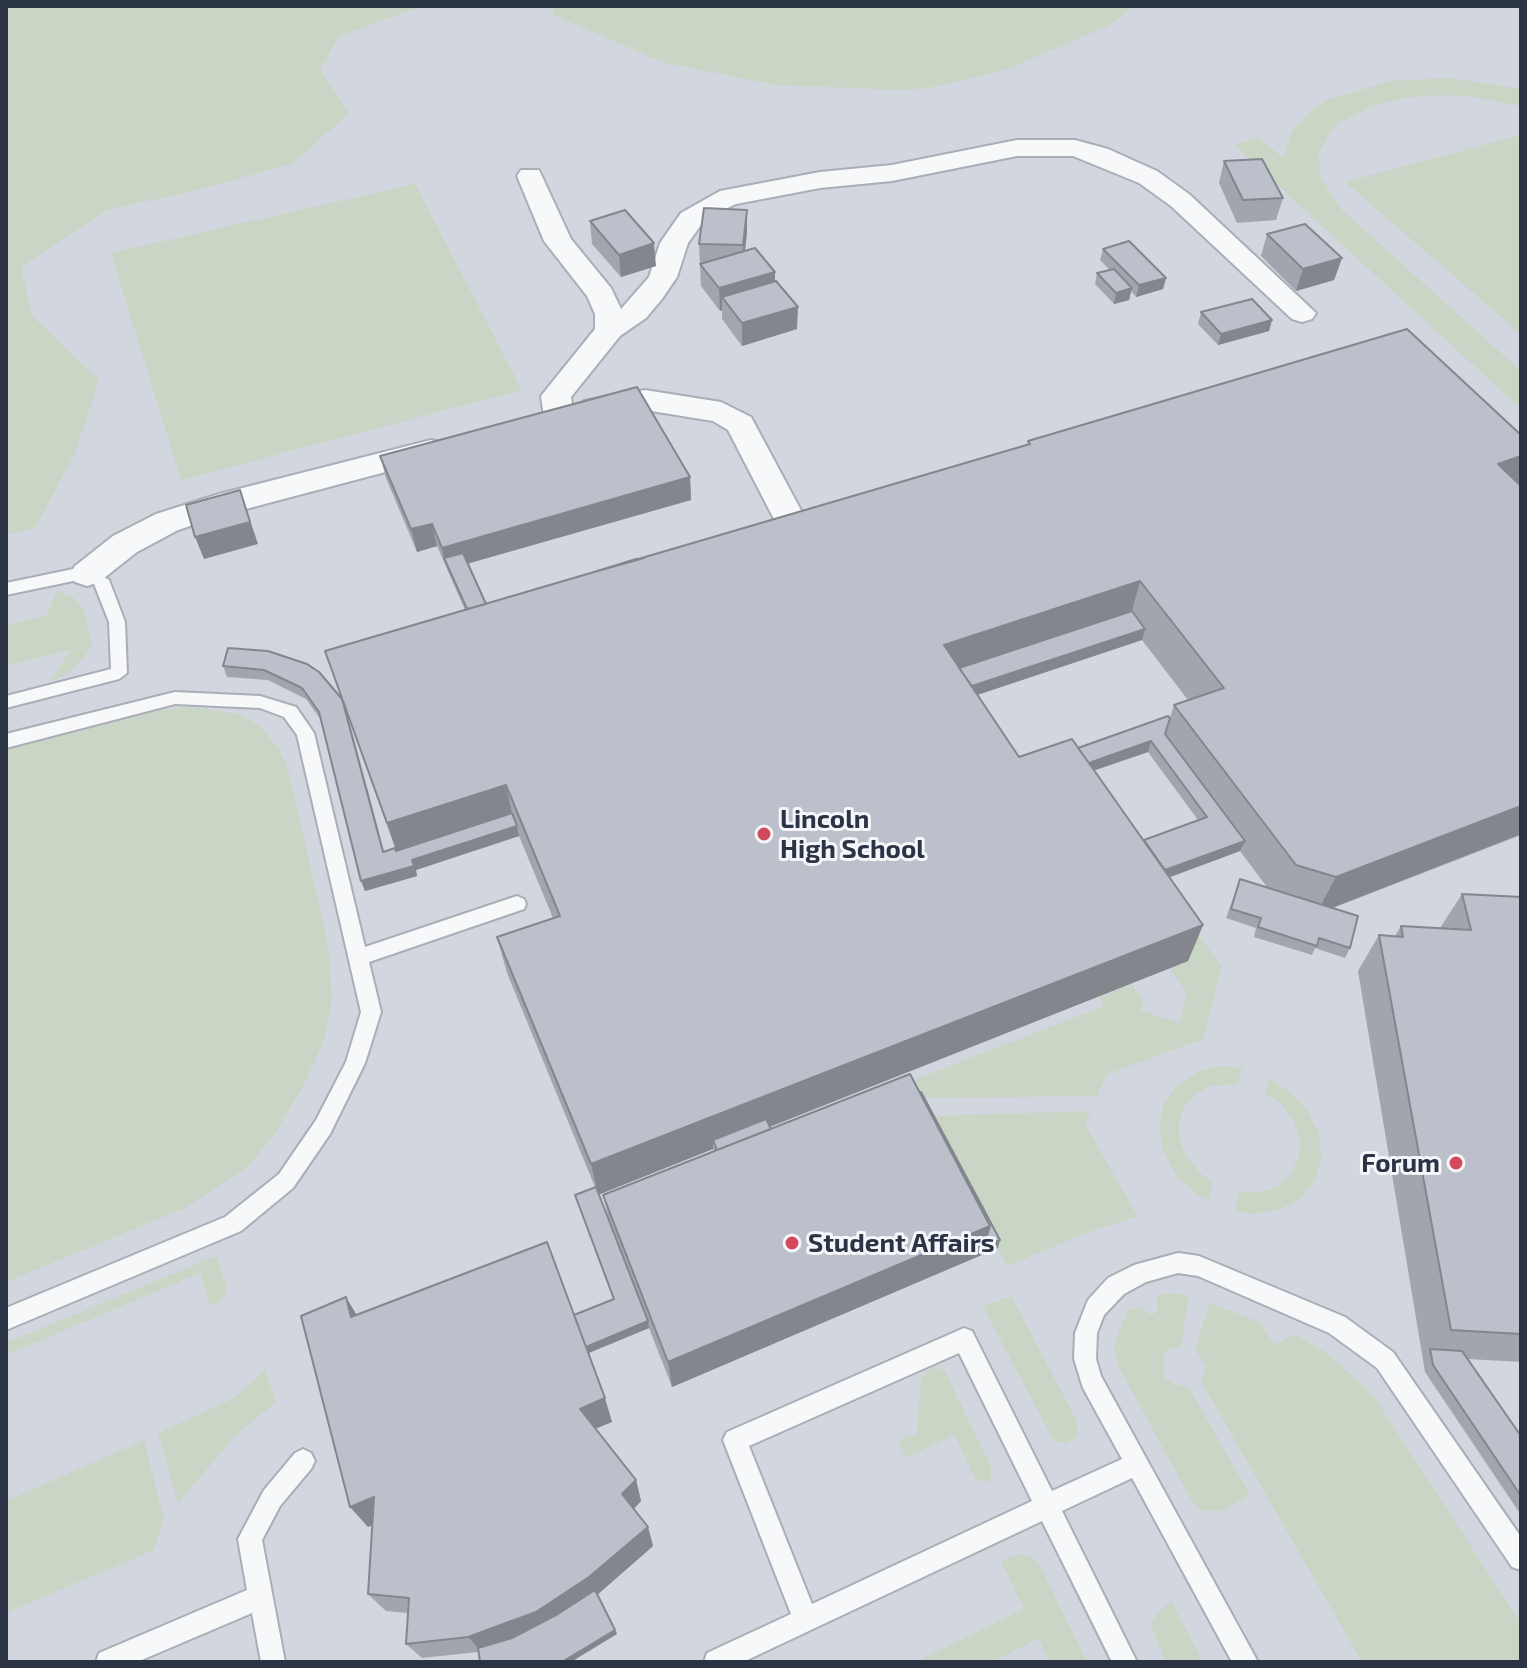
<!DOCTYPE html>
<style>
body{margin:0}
#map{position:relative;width:1527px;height:1668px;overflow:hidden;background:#e4e7ec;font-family:"Exo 2",sans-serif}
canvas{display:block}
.frame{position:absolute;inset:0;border:8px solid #2b3445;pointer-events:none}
</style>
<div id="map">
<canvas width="1527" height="1668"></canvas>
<div class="frame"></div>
</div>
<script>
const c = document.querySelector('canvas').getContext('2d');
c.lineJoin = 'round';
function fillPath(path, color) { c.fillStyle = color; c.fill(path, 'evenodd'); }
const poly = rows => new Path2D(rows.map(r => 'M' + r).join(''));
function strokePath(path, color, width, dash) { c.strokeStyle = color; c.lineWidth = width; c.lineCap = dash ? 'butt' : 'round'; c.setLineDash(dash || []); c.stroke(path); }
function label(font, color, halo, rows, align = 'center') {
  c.font = font + ' "Exo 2",sans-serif'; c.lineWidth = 6; c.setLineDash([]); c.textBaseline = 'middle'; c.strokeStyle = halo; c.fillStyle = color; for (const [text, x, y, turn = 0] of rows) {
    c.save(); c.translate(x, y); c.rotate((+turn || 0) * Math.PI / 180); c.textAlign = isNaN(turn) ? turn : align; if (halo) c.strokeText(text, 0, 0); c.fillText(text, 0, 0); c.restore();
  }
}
fillPath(poly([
 [6,6,1521,6,1521,1662,6,1662]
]), '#d2d6de');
fillPath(poly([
 [6,6,422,6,339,36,320,70,349,113,292,164,193,191,107,210,21,267,32,316,99,380,75,453,35,528,6,535],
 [554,6,1133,6,1110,25,1005,70,928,88,900,90,776,85,662,62,552,14],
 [1450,78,1521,89,1521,106,1468,96,1438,95,1402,98,1373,106,1340,122,1330,132,1319,152,1320,176,1341,209,1521,371,1521,409,1234,145,1258,137,1283,158,1292,131,1315,107,1332,98,1392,81],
 [1521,135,1521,334,1345,182],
 [415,184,522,390,181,480,111,253],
 [57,591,74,598,84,611,92,645,82,660,63,677,50,681,71,650,6,666,6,625,46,616],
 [187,707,235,713,258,724,278,748,288,769,328,944,332,1000,324,1041,303,1086,276,1132,247,1168,185,1208,6,1282,6,747,137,713],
 [1190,923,1222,967,1203,1039,1107,1074,1097,1096,920,1098,911,1081,1104,1006,1099,997,1132,984,1143,999,1140,1010,1179,1023,1187,993,1170,968,1188,961],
 [1222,1066,1242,1068,1238,1084,1210,1086,1195,1094,1185,1106,1179,1121,1179,1139,1186,1156,1200,1173,1213,1182,1208,1200,1198,1196,1177,1176,1163,1151,1159,1126,1164,1103,1178,1084,1199,1071],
 [1269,1078,1292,1093,1308,1112,1319,1135,1321,1158,1315,1180,1301,1198,1281,1209,1254,1214,1235,1211,1239,1192,1260,1192,1278,1186,1291,1173,1299,1157,1300,1139,1293,1120,1281,1104,1265,1093],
 [1091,1111,1085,1124,1138,1217,1099,1228,1007,1266,928,1116],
 [216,1256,227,1287,224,1298,215,1304,210,1306,200,1273,6,1355,6,1343],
 [1174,1293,1189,1297,1181,1346,1168,1349,1163,1354,1164,1378,1176,1385,1188,1386,1250,1495,1220,1511,1203,1511,1193,1503,1117,1364,1114,1345,1128,1310,1139,1308,1152,1315,1158,1311,1156,1301,1160,1294],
 [1011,1296,1077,1421,1077,1436,1067,1444,1053,1440,983,1306],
 [1210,1303,1259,1322,1275,1345,1294,1335,1305,1340,1328,1354,1373,1395,1521,1624,1521,1662,1362,1662,1201,1381,1207,1367,1195,1349],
 [934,1367,945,1371,991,1467,991,1479,986,1482,975,1479,955,1435,906,1457,898,1441,917,1433,921,1377],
 [265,1369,276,1402,236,1435,178,1503,158,1433,235,1398],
 [144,1440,164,1519,154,1550,6,1613,6,1501],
 [1018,1554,1033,1558,1040,1566,1087,1662,1050,1662,1039,1639,991,1662,916,1662,1024,1609,1001,1561],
 [1172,1602,1172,1603,1203,1662,1166,1662,1150,1623,1167,1604]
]), '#c9d6c5');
const lane = poly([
 [78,568,93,570,109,580,125,622,127,673,119,679,6,708,6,696,111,669,109,622,94,584,78,580,6,595,6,583,78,568],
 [175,692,260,696,296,707,314,733,365,947,517,896,524,899,526,904,524,909,369,962,381,1012,365,1063,330,1134,293,1188,241,1231,6,1330,6,1308,225,1217,279,1174,316,1120,346,1062,361,1012,297,735,284,717,260,708,175,704,6,748,6,734,175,692],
 [1178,1253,1199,1256,1345,1317,1393,1352,1521,1537,1521,1570,1512,1567,1377,1368,1329,1333,1198,1276,1178,1273,1146,1282,1124,1294,1104,1315,1097,1333,1096,1359,1101,1376,1258,1662,1232,1662,1132,1478,1062,1511,1137,1662,1112,1662,1042,1521,743,1662,704,1662,707,1653,791,1614,723,1440,727,1432,964,1328,972,1331,1052,1491,1122,1459,1083,1388,1074,1359,1075,1333,1088,1300,1108,1278,1134,1265,1178,1253],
 [959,1353,1032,1501,812,1604,749,1446,959,1353],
 [303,1449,311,1453,315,1461,311,1469,280,1506,262,1540,285,1662,261,1662,252,1613,137,1662,96,1662,99,1653,247,1590,238,1539,264,1490,295,1453,303,1449]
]);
const street = poly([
 [1017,140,1075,140,1108,149,1157,171,1189,194,1316,313,1312,319,1302,322,1292,319,1171,206,1139,183,1073,156,1017,156,892,181,820,188,736,204,717,213,701,225,688,243,677,277,662,299,646,318,620,336,571,397,574,417,570,424,559,427,548,424,544,417,541,396,595,329,595,314,587,296,544,241,517,176,521,170,539,170,571,239,611,288,621,309,649,277,660,243,681,213,720,191,820,172,892,165,1017,140],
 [645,390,721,402,751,417,819,544,815,552,803,556,791,552,728,430,713,421,645,410,595,418,584,415,580,408,584,401,645,390],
 [431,440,442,443,447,450,442,457,227,514,178,530,137,552,99,582,87,586,75,582,70,574,75,566,113,536,156,514,219,494,431,440]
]);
strokePath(lane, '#a9aeb7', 4);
strokePath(street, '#a9aeb7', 4);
fillPath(lane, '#f7f8fa');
fillPath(street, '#f7f8fa');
fillPath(poly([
 [1224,161,1283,198,1276,220,1237,223,1219,183],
 [590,221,656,266,621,277,592,244],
 [747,232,745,251,775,281,797,329,742,346,722,319,722,310,720,311,701,286,699,244],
 [1267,234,1342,258,1334,280,1296,291,1261,256],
 [1103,249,1166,278,1163,289,1136,297,1131,291,1129,300,1114,304,1095,284,1097,273,1110,270,1100,260],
 [1201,312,1272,320,1269,331,1218,345,1198,324],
 [1028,441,1520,485,1521,486,1521,835,1333,908,1350,948,1345,958,1315,948,1312,955,1254,937,1256,928,1226,918,1240,879,1267,887,1240,851,1170,877,1203,925,1188,961,770,1127,771,1129,998,1248,672,1387,649,1328,589,1353,612,1422,595,1429,636,1480,641,1501,634,1509,648,1527,653,1546,597,1595,617,1634,478,1652,422,1658,406,1644,408,1613,386,1611,368,1594,372,1525,368,1527,357,1315,574,1315,613,1299,575,1195,595,1187,507,973,497,937,553,918,519,836,416,870,417,876,365,891,321,720,306,699,268,680,227,677,223,666,228,648,341,698,325,651,465,610,437,546,417,552,386,478,380,456,690,477,691,500,468,563,486,604,1027,445],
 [1142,640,1188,700,1174,705,1170,718,1078,748,1019,757,977,695],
 [348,716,395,848,384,851],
 [1148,752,1198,820,1144,840,1094,770],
 [713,1149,714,1151,603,1195,608,1216,599,1194],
 [1462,894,1521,897,1521,1362,1468,1359,1521,1436,1521,1515,1425,1372,1358,971,1379,935,1395,936,1401,926,1440,928]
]), '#a1a5ae');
fillPath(poly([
 [747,210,747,232,743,268,743,245],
 [654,243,656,266,621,277,619,255],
 [1342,258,1334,280,1296,291,1303,269],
 [775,272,775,295,722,297,722,310,720,311,719,288],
 [1166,278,1163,289,1136,297,1139,285],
 [1132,288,1129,300,1114,304,1116,293],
 [798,307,797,329,742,346,742,323],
 [1272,320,1269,331,1218,345,1221,334],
 [1521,456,1521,482,1516,492,1498,464],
 [690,477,691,500,449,569,444,558,442,548],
 [240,490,258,544,204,559,195,537],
 [432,524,437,546,417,552,411,529],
 [1140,581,1129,622,945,683,944,645],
 [1145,629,1142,640,950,704,952,693],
 [1151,741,1148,752,1081,775,1084,765],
 [506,785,514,823,400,861,387,823],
 [1521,806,1521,834,1316,914,1336,877],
 [517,826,519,836,416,870,417,876,365,891,361,881,412,860],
 [1245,841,1240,851,1138,889,1141,879],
 [1203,925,1188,961,716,1148,713,1140,713,1149,598,1195,591,1164],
 [990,1226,1000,1240,998,1248,672,1387,668,1362],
 [346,1297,362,1324,351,1317],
 [648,1321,649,1328,586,1354,584,1347],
 [605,1398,612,1422,587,1432,580,1409],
 [636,1480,641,1501,628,1515,622,1494],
 [374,1497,390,1518,368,1527,350,1507],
 [648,1527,653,1546,597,1595,482,1652,468,1637],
 [615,1630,617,1634,571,1662,562,1662]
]), '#83868d');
const building = poly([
 [1262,159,1283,198,1243,200,1224,161,1262,159],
 [704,208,747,210,743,245,699,244,704,208],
 [625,210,654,243,619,255,590,221,625,210],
 [1305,224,1342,258,1303,269,1267,234,1305,224],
 [1129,241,1166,278,1139,285,1103,249,1129,241],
 [755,248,775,272,719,288,700,264,755,248],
 [1114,269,1132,288,1116,293,1097,273,1114,269],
 [776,281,798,307,742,323,722,297,776,281],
 [1252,299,1272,320,1221,334,1201,312,1252,299],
 [1407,329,1521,435,1521,456,1498,464,1521,486,1521,806,1336,877,1296,865,1174,705,1224,688,1140,581,944,645,1019,757,1072,739,1203,925,591,1164,497,937,560,916,506,785,387,823,325,651,1030,444,1028,441,1407,329],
 [637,387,690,477,442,548,432,524,411,529,380,456,637,387],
 [240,490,250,522,195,537,186,505,240,490],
 [463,553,486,604,467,609,444,558,463,553],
 [644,558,594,572,636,559,644,558],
 [1132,611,1145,629,972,686,959,668,1132,611],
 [228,648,268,651,307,664,319,672,342,699,383,852,395,848,396,851,512,813,517,826,412,860,414,866,361,881,319,712,302,688,264,670,223,666,228,648],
 [1168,716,1170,718,1165,734,1245,841,1165,870,1144,840,1207,817,1151,741,1089,763,1078,748,1168,716],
 [1240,879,1358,916,1350,948,1319,938,1317,946,1258,927,1261,918,1231,909,1240,879],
 [1462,894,1521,897,1521,1334,1451,1330,1379,935,1403,937,1401,926,1471,930,1462,894],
 [910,1074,990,1226,668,1362,603,1195,910,1074],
 [920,1092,921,1092,1000,1240,983,1248,990,1226,920,1092],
 [766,1119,771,1129,717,1150,713,1140,766,1119],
 [596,1187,648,1321,586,1347,574,1315,614,1299,575,1195,596,1187],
 [547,1242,605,1398,580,1409,636,1480,622,1494,648,1527,589,1577,536,1612,468,1637,406,1644,409,1598,368,1594,374,1497,350,1507,301,1316,346,1297,351,1317,547,1242],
 [1430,1349,1462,1351,1521,1436,1521,1496,1433,1365,1430,1349],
 [595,1590,615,1630,562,1662,480,1662,478,1648,512,1638,558,1614,595,1590]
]);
fillPath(building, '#bbc0ca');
strokePath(building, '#83868d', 2);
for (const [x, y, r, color] of [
 [764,834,8,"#d1495b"],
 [1456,1163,8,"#d1495b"],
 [792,1243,8,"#d1495b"]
]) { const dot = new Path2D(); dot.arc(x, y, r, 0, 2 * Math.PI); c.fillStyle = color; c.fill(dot); strokePath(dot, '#f4f6f9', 3); }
label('bold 26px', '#2b3445', '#f4f6f9', [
 ["Lincoln",780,819],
 ["High School",780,849],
 ["Forum",1440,1163,"right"],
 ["Student Affairs",808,1243]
], 'left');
</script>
